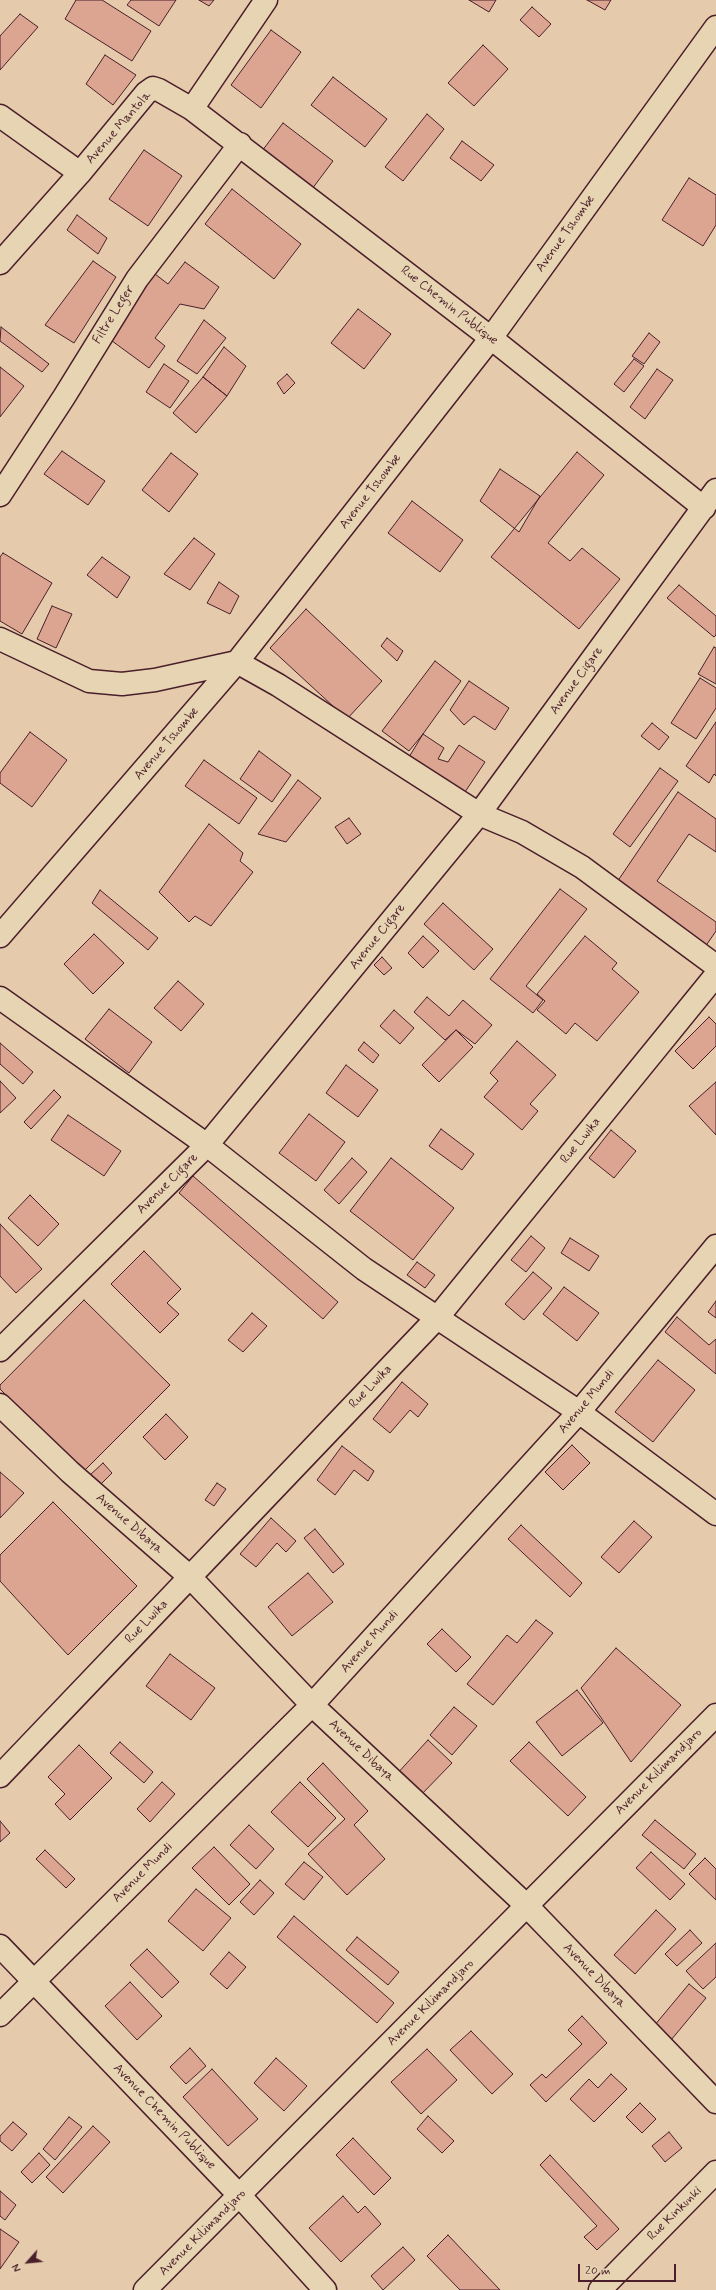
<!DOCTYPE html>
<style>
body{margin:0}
#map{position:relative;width:716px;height:2290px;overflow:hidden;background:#e5cbab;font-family:Mynerve,sans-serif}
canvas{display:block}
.north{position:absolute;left:8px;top:2242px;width:40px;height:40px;-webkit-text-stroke:3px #e7d4b2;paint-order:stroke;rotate:243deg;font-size:11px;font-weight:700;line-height:16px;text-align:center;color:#4a1f2b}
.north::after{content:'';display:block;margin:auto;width:14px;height:18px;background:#4a1f2b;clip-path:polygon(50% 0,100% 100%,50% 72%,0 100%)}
.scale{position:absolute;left:578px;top:2264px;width:98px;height:18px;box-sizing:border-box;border:2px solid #4a1f2b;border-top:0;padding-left:5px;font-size:12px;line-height:14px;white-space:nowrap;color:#4a1f2b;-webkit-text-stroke:3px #e7d4b2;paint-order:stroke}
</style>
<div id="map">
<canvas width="716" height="2290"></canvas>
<div class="north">N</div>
<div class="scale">20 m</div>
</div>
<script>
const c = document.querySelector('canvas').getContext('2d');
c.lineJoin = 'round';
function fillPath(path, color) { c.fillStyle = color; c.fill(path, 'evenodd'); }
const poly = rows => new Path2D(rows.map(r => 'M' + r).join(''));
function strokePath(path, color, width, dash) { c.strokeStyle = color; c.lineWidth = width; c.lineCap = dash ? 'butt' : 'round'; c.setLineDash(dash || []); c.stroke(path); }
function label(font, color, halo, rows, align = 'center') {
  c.font = font + ' Mynerve,sans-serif'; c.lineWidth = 3; c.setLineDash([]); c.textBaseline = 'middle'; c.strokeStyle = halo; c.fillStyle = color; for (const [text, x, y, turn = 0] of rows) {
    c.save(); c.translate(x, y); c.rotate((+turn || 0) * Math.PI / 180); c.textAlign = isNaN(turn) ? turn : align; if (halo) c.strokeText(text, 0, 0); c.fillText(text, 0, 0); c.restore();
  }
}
const building = poly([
 [76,0,102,0,151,31,132,61,65,19,76,0],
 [131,0,176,0,159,26,127,5,131,0],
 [199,0,214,0,209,6,199,0],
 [469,0,496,0,489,12,469,0],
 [587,0,611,0,605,10,587,0],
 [532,7,551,24,539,37,520,20,532,7],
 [20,14,38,27,0,70,0,36,20,14],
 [271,30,301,52,261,108,231,85,271,30],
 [483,45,508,69,474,106,448,83,483,45],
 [105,55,136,75,113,105,86,84,105,55],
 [333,77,387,119,365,147,311,105,333,77],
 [427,114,444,129,403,181,385,167,427,114],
 [283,123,333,161,312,189,262,151,283,123],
 [462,141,494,165,481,181,450,158,462,141],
 [144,150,182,176,148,226,109,199,144,150],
 [689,178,716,195,716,225,703,246,662,220,689,178],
 [232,189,301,244,274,279,205,224,232,189],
 [77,215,107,238,98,254,67,230,77,215],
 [93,261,116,277,74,343,45,325,93,261],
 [185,262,219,287,204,309,180,304,155,338,165,346,149,368,108,338,155,274,168,284,185,262],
 [358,309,391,334,364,369,331,343,358,309],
 [204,320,226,338,197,374,177,361,204,320],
 [1,327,49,364,42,372,0,341,1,327],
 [649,333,660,342,644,364,632,356,649,333],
 [224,347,246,366,227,396,203,377,224,347],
 [634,359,644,366,624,392,614,384,634,359],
 [164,364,189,381,170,408,146,392,164,364],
 [0,367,24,386,0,417,0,367],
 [657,369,673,380,645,419,630,407,657,369],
 [287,374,295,383,284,394,277,383,287,374],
 [203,377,227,396,196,433,173,413,203,377],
 [62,451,105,481,88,505,44,474,62,451],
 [577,452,604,475,548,543,570,561,582,548,620,579,579,629,491,557,577,452],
 [171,453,198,474,169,512,142,490,171,453],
 [500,469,540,496,519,532,480,501,500,469],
 [412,501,463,540,440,572,388,533,412,501],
 [194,538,215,554,190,590,164,574,194,538],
 [3,553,52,583,22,634,0,621,0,557,3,553],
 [102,557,130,577,117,598,87,575,102,557],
 [219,582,239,596,230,614,207,603,219,582],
 [679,585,716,616,716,635,714,637,667,598,679,585],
 [52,606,72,614,56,648,37,639,52,606],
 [306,609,382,681,347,719,270,648,306,609],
 [387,638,403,651,397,661,381,646,387,638],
 [714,647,716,648,716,684,698,674,714,647],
 [435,661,461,681,423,734,409,751,382,731,435,661],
 [700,678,716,688,716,708,696,739,671,723,700,678],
 [469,681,509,708,495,730,474,716,464,725,450,710,469,681],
 [716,722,716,776,714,774,709,783,686,766,716,722],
 [652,723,669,737,659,750,641,736,652,723],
 [30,732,67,760,32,807,0,783,0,773,30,732],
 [423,734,444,748,438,759,448,762,459,745,485,762,461,798,406,762,423,734],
 [259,751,291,775,272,802,240,779,259,751],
 [204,760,257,798,239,824,185,786,204,760],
 [660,768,678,781,630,847,613,834,660,768],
 [298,780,321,798,286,842,258,834,298,780],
 [678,792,716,819,716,852,689,834,657,881,716,922,716,931,705,947,615,885,678,792],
 [349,818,361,834,347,844,335,827,349,818],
 [209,824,243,853,240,861,253,872,211,926,195,916,189,922,159,892,209,824],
 [560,889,587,909,526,986,543,1000,533,1013,490,979,560,889],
 [100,890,158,938,148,950,92,903,100,890],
 [443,903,493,949,474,970,424,924,443,903],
 [94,934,124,963,93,994,64,964,94,934],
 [423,936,439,951,423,968,408,953,423,936],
 [585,936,617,963,612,969,639,992,597,1041,575,1023,566,1034,537,1010,545,1001,537,994,585,936],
 [382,957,392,968,384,975,374,965,382,957],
 [178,981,204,1004,181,1031,154,1008,178,981],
 [427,997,449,1016,463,1000,492,1025,475,1044,456,1030,445,1040,414,1012,427,997],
 [109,1009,152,1042,129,1073,85,1039,109,1009],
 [394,1010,414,1028,400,1044,380,1026,394,1010],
 [709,1017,716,1024,716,1046,693,1069,675,1051,709,1017],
 [456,1030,473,1047,439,1082,422,1065,456,1030],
 [517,1041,556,1075,530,1104,538,1111,522,1130,484,1097,498,1081,490,1073,517,1041],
 [364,1042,379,1055,373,1063,358,1050,364,1042],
 [0,1043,33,1072,23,1084,0,1064,0,1043],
 [346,1065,378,1090,358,1117,326,1093,346,1065],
 [0,1081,16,1098,0,1113,0,1081],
 [716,1082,716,1135,689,1106,716,1082],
 [54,1090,61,1097,31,1129,24,1122,54,1090],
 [309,1114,345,1142,316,1181,279,1153,309,1114],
 [68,1115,121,1151,104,1176,51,1140,68,1115],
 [441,1129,474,1154,462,1170,429,1146,441,1129],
 [611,1130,636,1151,614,1178,589,1158,611,1130],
 [352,1158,367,1172,339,1204,324,1190,352,1158],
 [391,1158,454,1208,413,1260,350,1211,391,1158],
 [193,1176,338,1302,323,1319,179,1193,193,1176],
 [30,1195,59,1224,38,1246,8,1218,30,1195],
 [0,1224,42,1269,16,1293,0,1276,0,1224],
 [531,1236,545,1248,526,1272,511,1260,531,1236],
 [570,1238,599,1256,589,1271,561,1253,570,1238],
 [144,1251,181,1289,167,1303,179,1314,160,1333,111,1284,144,1251],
 [417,1262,435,1275,425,1288,407,1275,417,1262],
 [533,1272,552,1288,524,1320,505,1304,533,1272],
 [564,1287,599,1313,577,1341,543,1314,564,1287],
 [84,1300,170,1385,83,1472,0,1389,0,1385,84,1300],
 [716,1301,716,1318,708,1312,716,1301],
 [252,1313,267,1326,243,1352,228,1340,252,1313],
 [677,1317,709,1345,716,1339,716,1374,665,1332,677,1317],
 [658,1360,695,1390,653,1442,615,1412,658,1360],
 [402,1382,428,1404,418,1417,410,1410,390,1433,373,1419,402,1382],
 [166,1414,188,1437,165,1460,143,1437,166,1414],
 [572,1445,590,1463,563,1490,545,1472,572,1445],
 [342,1446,374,1471,368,1481,354,1470,335,1495,317,1480,342,1446],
 [103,1463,112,1473,99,1486,90,1475,103,1463],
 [0,1472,24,1493,0,1518,0,1472],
 [217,1483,226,1489,214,1506,205,1500,217,1483],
 [53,1502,137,1586,68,1655,0,1581,0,1555,53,1502],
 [271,1518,296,1541,286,1552,277,1543,256,1567,240,1554,271,1518],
 [634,1521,652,1537,619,1573,601,1557,634,1521],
 [521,1525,582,1583,570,1597,508,1539,521,1525],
 [315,1529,344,1564,333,1573,304,1538,315,1529],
 [308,1573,333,1602,292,1636,268,1607,308,1573],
 [536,1620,553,1633,493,1705,467,1684,507,1635,517,1643,536,1620],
 [442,1629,471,1657,456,1672,427,1644,442,1629],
 [616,1648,681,1705,631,1762,581,1688,616,1648],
 [170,1654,215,1688,191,1720,146,1686,170,1654],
 [577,1690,603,1723,562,1756,536,1722,577,1690],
 [454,1707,477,1726,452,1755,430,1735,454,1707],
 [428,1740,452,1763,418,1798,395,1776,428,1740],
 [120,1742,153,1772,144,1783,110,1753,120,1742],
 [529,1742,586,1797,568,1816,510,1761,529,1742],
 [79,1745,112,1778,70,1820,55,1804,65,1794,48,1777,79,1745],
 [323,1763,368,1811,354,1825,385,1859,347,1895,308,1854,345,1819,307,1779,323,1763],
 [162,1782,175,1794,150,1822,137,1809,162,1782],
 [300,1782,336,1818,308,1847,271,1812,300,1782],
 [655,1820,696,1854,684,1869,642,1835,655,1820],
 [0,1821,10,1833,0,1842,0,1821],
 [249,1825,274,1849,256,1869,230,1845,249,1825],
 [214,1847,250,1884,229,1905,192,1868,214,1847],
 [45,1850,75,1879,66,1888,36,1859,45,1850],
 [651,1852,685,1884,670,1900,636,1868,651,1852],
 [705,1858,716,1869,716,1900,689,1874,705,1858],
 [304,1862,323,1877,304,1900,285,1884,304,1862],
 [260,1880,274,1893,254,1915,240,1902,260,1880],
 [196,1889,231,1918,203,1951,168,1921,196,1889],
 [656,1910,676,1929,635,1974,614,1955,656,1910],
 [294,1916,394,2003,377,2023,277,1937,294,1916],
 [690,1930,702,1943,677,1966,665,1954,690,1930],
 [357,1937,399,1972,388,1985,346,1950,357,1937],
 [716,1943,716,1977,703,1989,686,1971,716,1943],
 [147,1949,179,1982,162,1998,130,1965,147,1949],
 [229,1952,246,1967,227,1989,210,1974,229,1952],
 [130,1982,162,2016,137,2040,105,2006,130,1982],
 [689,1984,706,1998,671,2040,654,2026,689,1984],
 [582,2016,607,2043,546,2102,530,2085,542,2074,546,2078,582,2044,568,2030,582,2016],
 [471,2031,513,2074,492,2094,450,2050,471,2031],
 [190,2048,206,2066,186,2084,170,2067,190,2048],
 [427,2049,457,2080,421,2114,391,2082,427,2049],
 [276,2058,307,2086,284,2111,254,2083,276,2058],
 [212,2069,258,2119,228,2146,183,2097,212,2069],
 [611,2074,627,2089,594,2122,570,2099,589,2079,598,2088,611,2074],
 [640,2103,656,2119,642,2133,626,2117,640,2103],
 [428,2116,454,2141,442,2153,417,2129,428,2116],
 [69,2117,82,2127,55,2160,43,2149,69,2117],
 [13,2122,27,2134,12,2151,0,2141,0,2136,13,2122],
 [93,2126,110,2142,63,2193,46,2177,93,2126],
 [669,2132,682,2148,665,2162,652,2146,669,2132],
 [353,2138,391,2178,374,2195,336,2155,353,2138],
 [39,2153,50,2165,32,2183,21,2172,39,2153],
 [550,2155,619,2229,597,2250,584,2237,597,2226,540,2165,550,2155],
 [0,2191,16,2205,5,2220,0,2216,0,2191],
 [343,2196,358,2213,365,2206,381,2224,341,2262,309,2228,343,2196],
 [0,2229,19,2242,0,2269,0,2229],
 [448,2235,500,2290,460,2290,427,2256,448,2235],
 [403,2247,415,2260,383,2290,371,2276,403,2247]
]);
fillPath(building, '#dba591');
strokePath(building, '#4a1f2b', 1);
const minor = poly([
 [192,109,491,338,704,508],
 [0,116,80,173],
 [0,263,80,173,146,93,153,88,159,90,192,109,266,0],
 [0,495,64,397,137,279,240,144],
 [0,639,89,681,122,684,155,680,237,662,278,685,479,814,522,832,582,867,716,966],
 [0,936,237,662,491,338,716,27],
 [0,998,207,1145,364,1269,579,1412,716,1514],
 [0,1350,207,1145,479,814,716,490],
 [0,1405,70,1472,190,1577,312,1705,527,1906,716,2102],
 [0,1776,437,1318,716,975],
 [0,1946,240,2196,325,2290],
 [0,2015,312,1705,579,1412,716,1246],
 [145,2290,716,1715],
 [600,2290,716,2172]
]);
strokePath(minor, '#4a1f2b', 25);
strokePath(minor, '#e7d4b2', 22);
label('13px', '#4a1f2b', '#e7d4b2', [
 ["Avenue Mantola",119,128,-49],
 ["Avenue Tshombe",566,234,-54],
 ["Rue Chemin Publique",449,306,38],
 ["Filtre Leger",114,315,-58],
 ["Avenue Tshombe",371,492,-52],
 ["Avenue Cigare",577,681,-54],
 ["Avenue Tshombe",167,744,-49],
 ["Avenue Cigare",378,937,-51],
 ["Rue Lwika",581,1141,-51],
 ["Avenue Cigare",168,1184,-45],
 ["Rue Lwika",371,1387,-46],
 ["Avenue Mundi",587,1402,-50],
 ["Avenue Dibaya",129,1524,41],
 ["Rue Lwika",147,1622,-46],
 ["Avenue Mundi",370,1642,-48],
 ["Avenue Dibaya",361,1751,43],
 ["Avenue Kilimandjaro",659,1772,-45],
 ["Avenue Mundi",143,1873,-45],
 ["Avenue Dibaya",594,1976,46],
 ["Avenue Kilimandjaro",431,2003,-45],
 ["Avenue Chemin Publique",164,2117,46],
 ["Rue Kinkunki",675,2214,-45],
 ["Avenue Kilimandjaro",203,2233,-45]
]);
</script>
